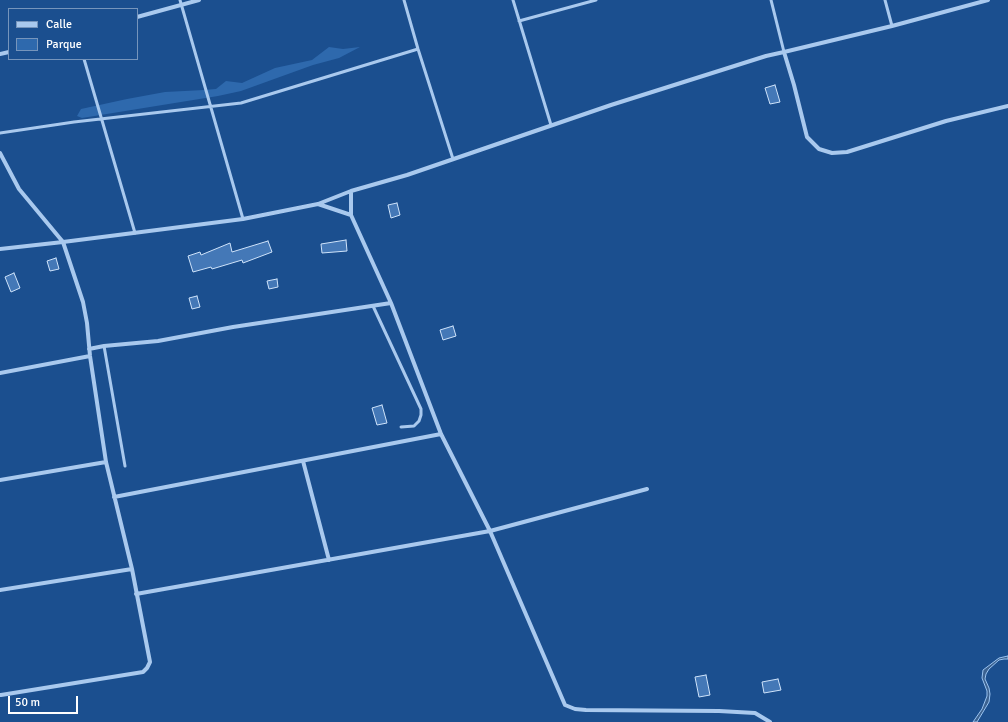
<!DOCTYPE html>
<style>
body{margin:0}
#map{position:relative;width:1008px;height:722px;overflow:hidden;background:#1b4f8f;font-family:Signika,sans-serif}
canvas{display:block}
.legend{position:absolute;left:8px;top:8px;width:130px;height:52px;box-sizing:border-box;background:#1b4f8f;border:1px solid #7695bc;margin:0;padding:5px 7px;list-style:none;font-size:12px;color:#fff}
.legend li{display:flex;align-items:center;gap:8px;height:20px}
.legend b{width:20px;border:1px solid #7695bc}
.scale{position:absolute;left:8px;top:696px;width:70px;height:18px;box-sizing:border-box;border:2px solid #fff;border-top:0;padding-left:5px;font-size:12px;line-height:14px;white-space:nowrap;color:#fff;-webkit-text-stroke:3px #1b4f8f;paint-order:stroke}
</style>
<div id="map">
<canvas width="1008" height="722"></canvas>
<ul class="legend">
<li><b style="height:5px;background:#a9c9ee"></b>Calle</li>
<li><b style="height:11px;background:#2e69ad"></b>Parque</li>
</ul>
<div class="scale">50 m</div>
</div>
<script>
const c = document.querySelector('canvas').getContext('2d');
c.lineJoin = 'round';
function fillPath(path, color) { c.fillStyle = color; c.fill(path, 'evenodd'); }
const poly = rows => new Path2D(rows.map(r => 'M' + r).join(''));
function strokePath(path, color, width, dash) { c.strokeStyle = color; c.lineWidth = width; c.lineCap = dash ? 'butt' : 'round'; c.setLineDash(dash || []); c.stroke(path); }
fillPath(poly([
 [329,47,343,49,360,47,339,58,313,65,241,91,218,96,82,118,77,116,81,109,127,99,165,92,204,90,216,89,226,81,242,83,275,68,312,60]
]), '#2e69ad');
const water = poly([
 [1008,656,1008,659,1004,659,999,660,989,669,986,674,985,679,989,688,990,694,989,702,977,722,973,722,982,709,987,696,987,691,982,678,983,670,999,658,1008,656]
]);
fillPath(water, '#3c6290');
strokePath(water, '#9cc4f0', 1);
const building = poly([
 [775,85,780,102,770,104,765,88,775,85],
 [397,203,400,215,391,218,388,205,397,203],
 [346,240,347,251,322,253,321,244,346,240],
 [268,241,272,252,243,263,242,260,212,269,211,267,193,272,188,256,200,252,201,255,230,243,232,252,268,241],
 [56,258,59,269,50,271,47,261,56,258],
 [14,273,20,288,11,292,5,277,14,273],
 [277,279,278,287,269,289,267,281,277,279],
 [197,296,200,307,192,309,189,298,197,296],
 [453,326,456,336,443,340,440,330,453,326],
 [382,405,387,423,377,425,372,408,382,405],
 [706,675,710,695,699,697,695,677,706,675],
 [778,679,781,690,764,693,762,682,778,679]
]);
fillPath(building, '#4478b7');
strokePath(building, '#cfe3fa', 1);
strokePath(poly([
 [180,0,243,219],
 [404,0,418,49,453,159],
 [513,0,551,125],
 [771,0,784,52],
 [885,0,892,26],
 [519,21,596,0],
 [84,59,135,233],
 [0,133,74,122,241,103,418,49],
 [373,306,421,409,421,415,419,421,414,426,401,427],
 [104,346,125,466]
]), '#a9c9ee', 3);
strokePath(poly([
 [137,17,199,0],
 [784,52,892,26,988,0],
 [0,54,9,52],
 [0,153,19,189,63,242,243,219,318,204,351,191,407,175,611,105,766,56,784,52,794,85,807,137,819,149,832,153,847,152,946,121,1008,106],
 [351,191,351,215,391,303,441,434,490,531,565,705,575,709,586,710,719,711,755,713,770,722],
 [318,204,351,215],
 [0,249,63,242,83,302,87,323,90,356,106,462,132,569,150,662,147,668,143,672,1,695,0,695],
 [89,349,104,346,158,341,233,327,391,303],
 [0,373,90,356],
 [303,461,329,560],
 [0,480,106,462],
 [114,497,441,434],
 [0,590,132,569],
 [136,594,490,531,647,489]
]), '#a9c9ee', 4);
</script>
